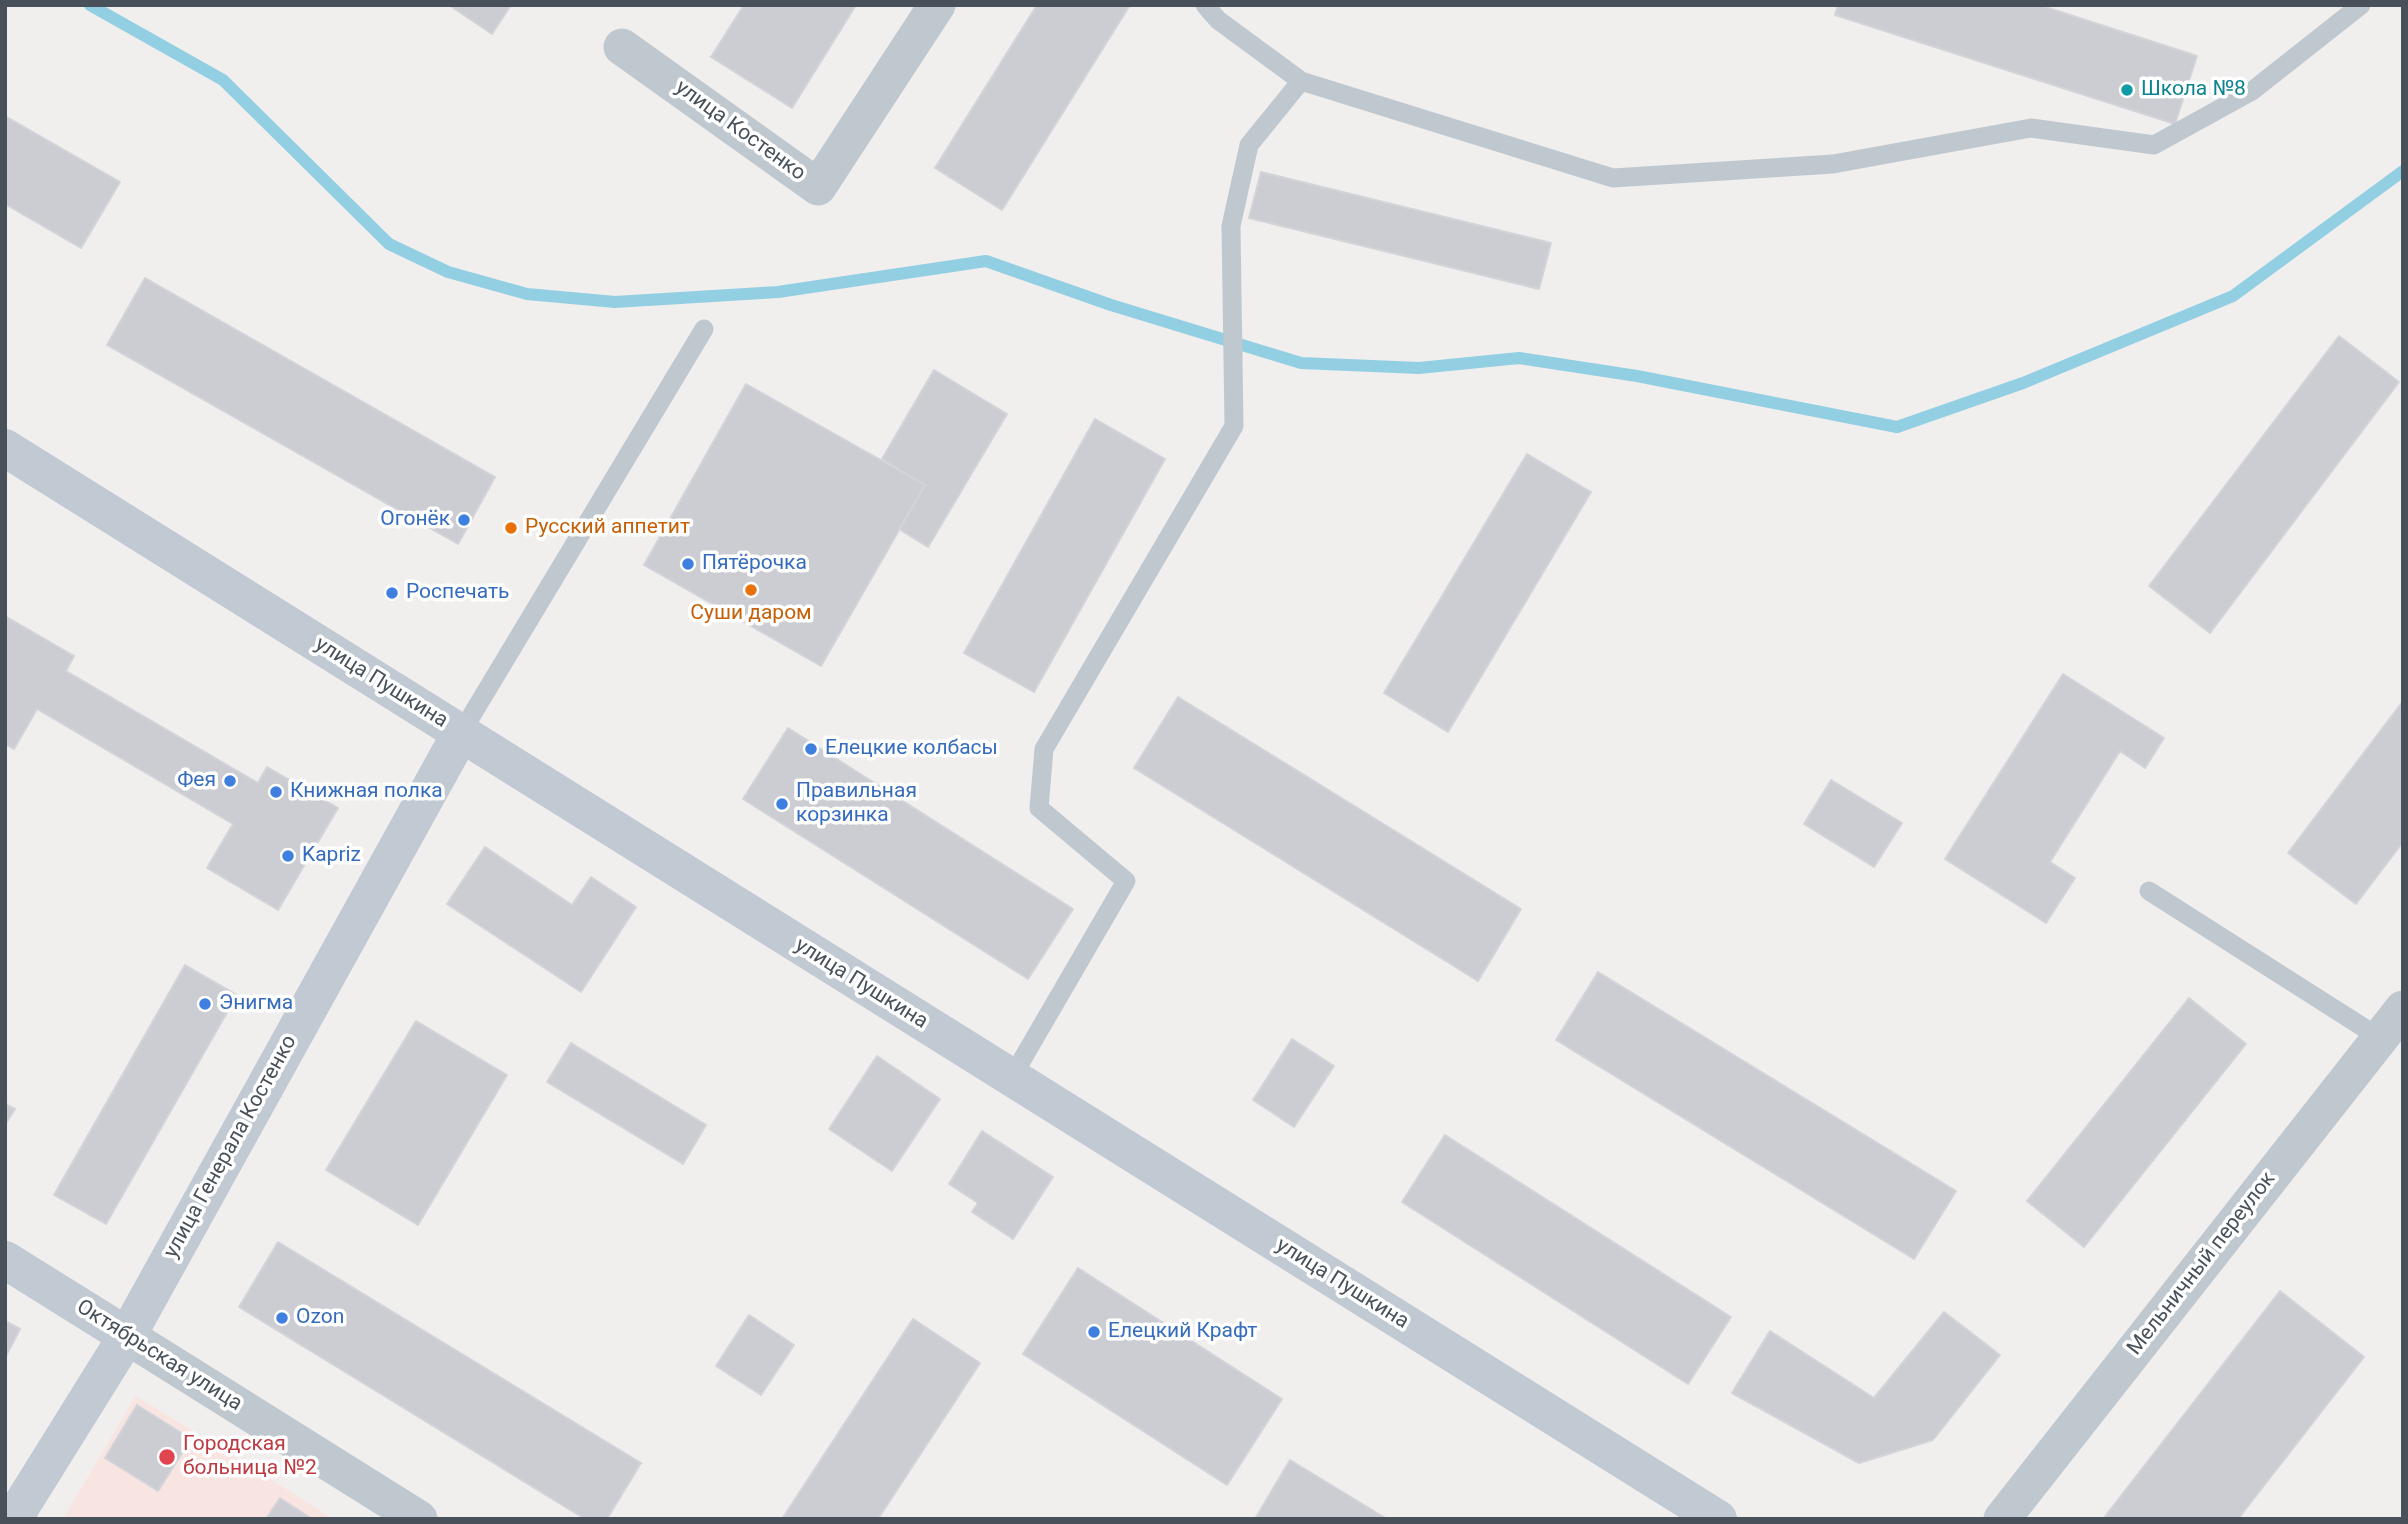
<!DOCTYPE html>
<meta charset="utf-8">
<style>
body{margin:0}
#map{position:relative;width:2408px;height:1524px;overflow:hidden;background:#f1eeee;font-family:Roboto,sans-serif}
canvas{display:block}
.frame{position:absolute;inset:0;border:7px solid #48515a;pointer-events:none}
</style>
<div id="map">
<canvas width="2408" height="1524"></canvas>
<div class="frame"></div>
</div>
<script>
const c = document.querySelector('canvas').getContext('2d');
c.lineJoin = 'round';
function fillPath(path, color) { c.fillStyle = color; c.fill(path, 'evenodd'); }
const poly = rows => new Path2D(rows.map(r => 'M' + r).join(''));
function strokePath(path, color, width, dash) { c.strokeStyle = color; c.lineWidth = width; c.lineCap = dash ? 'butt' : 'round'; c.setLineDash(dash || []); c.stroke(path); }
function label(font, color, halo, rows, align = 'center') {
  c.font = font + ' Roboto,sans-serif'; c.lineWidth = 7; c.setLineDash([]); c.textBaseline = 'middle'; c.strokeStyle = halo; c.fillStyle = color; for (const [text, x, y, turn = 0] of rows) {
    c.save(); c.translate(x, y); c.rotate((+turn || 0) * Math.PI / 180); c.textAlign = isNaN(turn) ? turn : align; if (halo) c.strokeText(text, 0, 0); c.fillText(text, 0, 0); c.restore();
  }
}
fillPath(poly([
 [136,1396,334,1519,63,1519]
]), '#f8e4e1');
strokePath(poly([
 [90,5,223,80,389,244,448,272,527,294,615,302,778,292,986,261,1111,305,1301,363,1419,368,1519,358,1637,376,1897,427,2023,383,2233,296,2403,171]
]), '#92cfe3', 12);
const building = poly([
 [449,5,511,5,492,34,449,5],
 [744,5,856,5,792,108,711,57,744,5],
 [1037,5,1130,5,1002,210,935,168,1037,5],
 [1838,5,2039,5,2197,56,2175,124,1835,15,1838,5],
 [5,116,120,182,81,248,5,204,5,116],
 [1261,172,1551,243,1539,289,1249,218,1261,172],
 [145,278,495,477,458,544,107,345,145,278],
 [2339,336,2399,382,2210,633,2149,586,2339,336],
 [934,370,1007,414,928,547,899,529,925,485,882,459,934,370],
 [746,384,925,485,821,666,644,565,746,384],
 [1095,419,1165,459,1034,692,964,653,1095,419],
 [1527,454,1591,492,1448,732,1384,693,1527,454],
 [5,616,74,656,66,671,258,783,267,767,338,808,278,910,207,868,233,824,37,709,14,749,5,744,5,616],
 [2063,674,2164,738,2145,768,2120,751,2050,862,2075,878,2046,923,1945,859,2063,674],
 [1178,697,1521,909,1478,981,1134,768,1178,697],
 [2403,701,2403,842,2356,904,2288,853,2403,701],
 [788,728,1073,909,1028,979,743,799,788,728],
 [1831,780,1902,823,1874,867,1804,824,1831,780],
 [485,847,572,905,591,877,636,907,581,992,447,904,485,847],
 [185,965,237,995,106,1224,54,1195,185,965],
 [1598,972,1956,1191,1914,1259,1556,1040,1598,972],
 [2189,998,2246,1044,2084,1247,2027,1201,2189,998],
 [416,1021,507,1075,418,1225,326,1170,416,1021],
 [1292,1039,1334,1066,1294,1127,1253,1100,1292,1039],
 [571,1043,706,1125,683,1164,547,1082,571,1043],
 [877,1056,940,1099,892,1171,829,1129,877,1056],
 [5,1104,15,1109,5,1125,5,1104],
 [982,1131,1053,1177,1013,1239,972,1212,978,1203,949,1184,982,1131],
 [1445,1135,1731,1317,1688,1384,1402,1202,1445,1135],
 [278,1242,641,1463,607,1519,585,1519,239,1307,278,1242],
 [1078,1268,1282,1399,1227,1485,1023,1354,1078,1268],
 [2280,1291,2364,1357,2238,1519,2103,1519,2280,1291],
 [1944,1312,2000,1355,1933,1440,1859,1463,1732,1393,1770,1331,1874,1398,1944,1312],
 [749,1315,794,1345,761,1395,716,1366,749,1315],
 [913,1319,980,1363,878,1519,782,1519,913,1319],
 [5,1321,20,1329,5,1358,5,1321],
 [137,1405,191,1439,158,1491,105,1458,137,1405],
 [1290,1460,1387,1519,1255,1519,1290,1460],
 [280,1498,312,1519,266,1519,280,1498]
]);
fillPath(building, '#cccdd2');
strokePath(building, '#d3d4d9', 2);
strokePath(poly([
 [1205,5,1218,20,1301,81,1613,178,1833,164,2031,128,2154,145,2252,91,2361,5],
 [461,733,704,329],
 [2149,891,2380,1038],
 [1012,1077,1126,881,1039,808,1044,749,1234,426,1231,226,1249,145,1301,81]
]), '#c0c8cf', 19);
strokePath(poly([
 [622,47,818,187,937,5],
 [127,1336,419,1519],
 [2002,1519,2403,1009]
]), '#c0c8cf', 37);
strokePath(poly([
 [5,448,1718,1519],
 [5,1260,127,1336],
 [13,1519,127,1336,461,733]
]), '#c1c9d3', 38);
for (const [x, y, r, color] of [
 [2127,90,7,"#0f9aa8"],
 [464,520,7,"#3f7fe0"],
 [511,528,7,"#e8710a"],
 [688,564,7,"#3f7fe0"],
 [751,590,7,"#e8710a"],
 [392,593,7,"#3f7fe0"],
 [811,749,7,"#3f7fe0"],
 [230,781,7,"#3f7fe0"],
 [276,792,7,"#3f7fe0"],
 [782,804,7,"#3f7fe0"],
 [288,856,7,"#3f7fe0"],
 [205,1004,7,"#3f7fe0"],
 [282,1318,7,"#3f7fe0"],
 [1094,1332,7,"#3f7fe0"],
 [167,1457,9,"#e0444e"]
]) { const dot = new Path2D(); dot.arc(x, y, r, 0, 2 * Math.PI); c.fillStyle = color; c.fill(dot); strokePath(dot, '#fff', 2.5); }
label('21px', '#0d838f', '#fff', [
 ["Школа №8",2141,90]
], 'left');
label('21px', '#48515a', '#fff', [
 ["улица Костенко",740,131,36],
 ["улица Пушкина",381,683,32],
 ["улица Пушкина",861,984,32],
 ["улица Генерала Костенко",231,1147,-61],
 ["Мельничный переулок",2202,1264,-52],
 ["улица Пушкина",1342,1284,32],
 ["Октябрьская улица",159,1356,32]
]);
label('21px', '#366cbe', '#fff', [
 ["Огонёк",450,520,"right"],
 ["Пятёрочка",702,564],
 ["Роспечать",406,593],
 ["Елецкие колбасы",825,749],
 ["Фея",216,781,"right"],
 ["Книжная полка",290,792],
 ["Правильная",796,792],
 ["корзинка",796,816],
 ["Kapriz",302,856],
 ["Энигма",219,1004],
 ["Ozon",296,1318],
 ["Елецкий Крафт",1108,1332]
], 'left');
label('21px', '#c56008', '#fff', [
 ["Русский аппетит",525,528],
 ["Суши даром",751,614,"center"]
], 'left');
label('21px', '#be3a42', '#fff', [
 ["Городская",183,1445],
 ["больница №2",183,1469]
], 'left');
</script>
